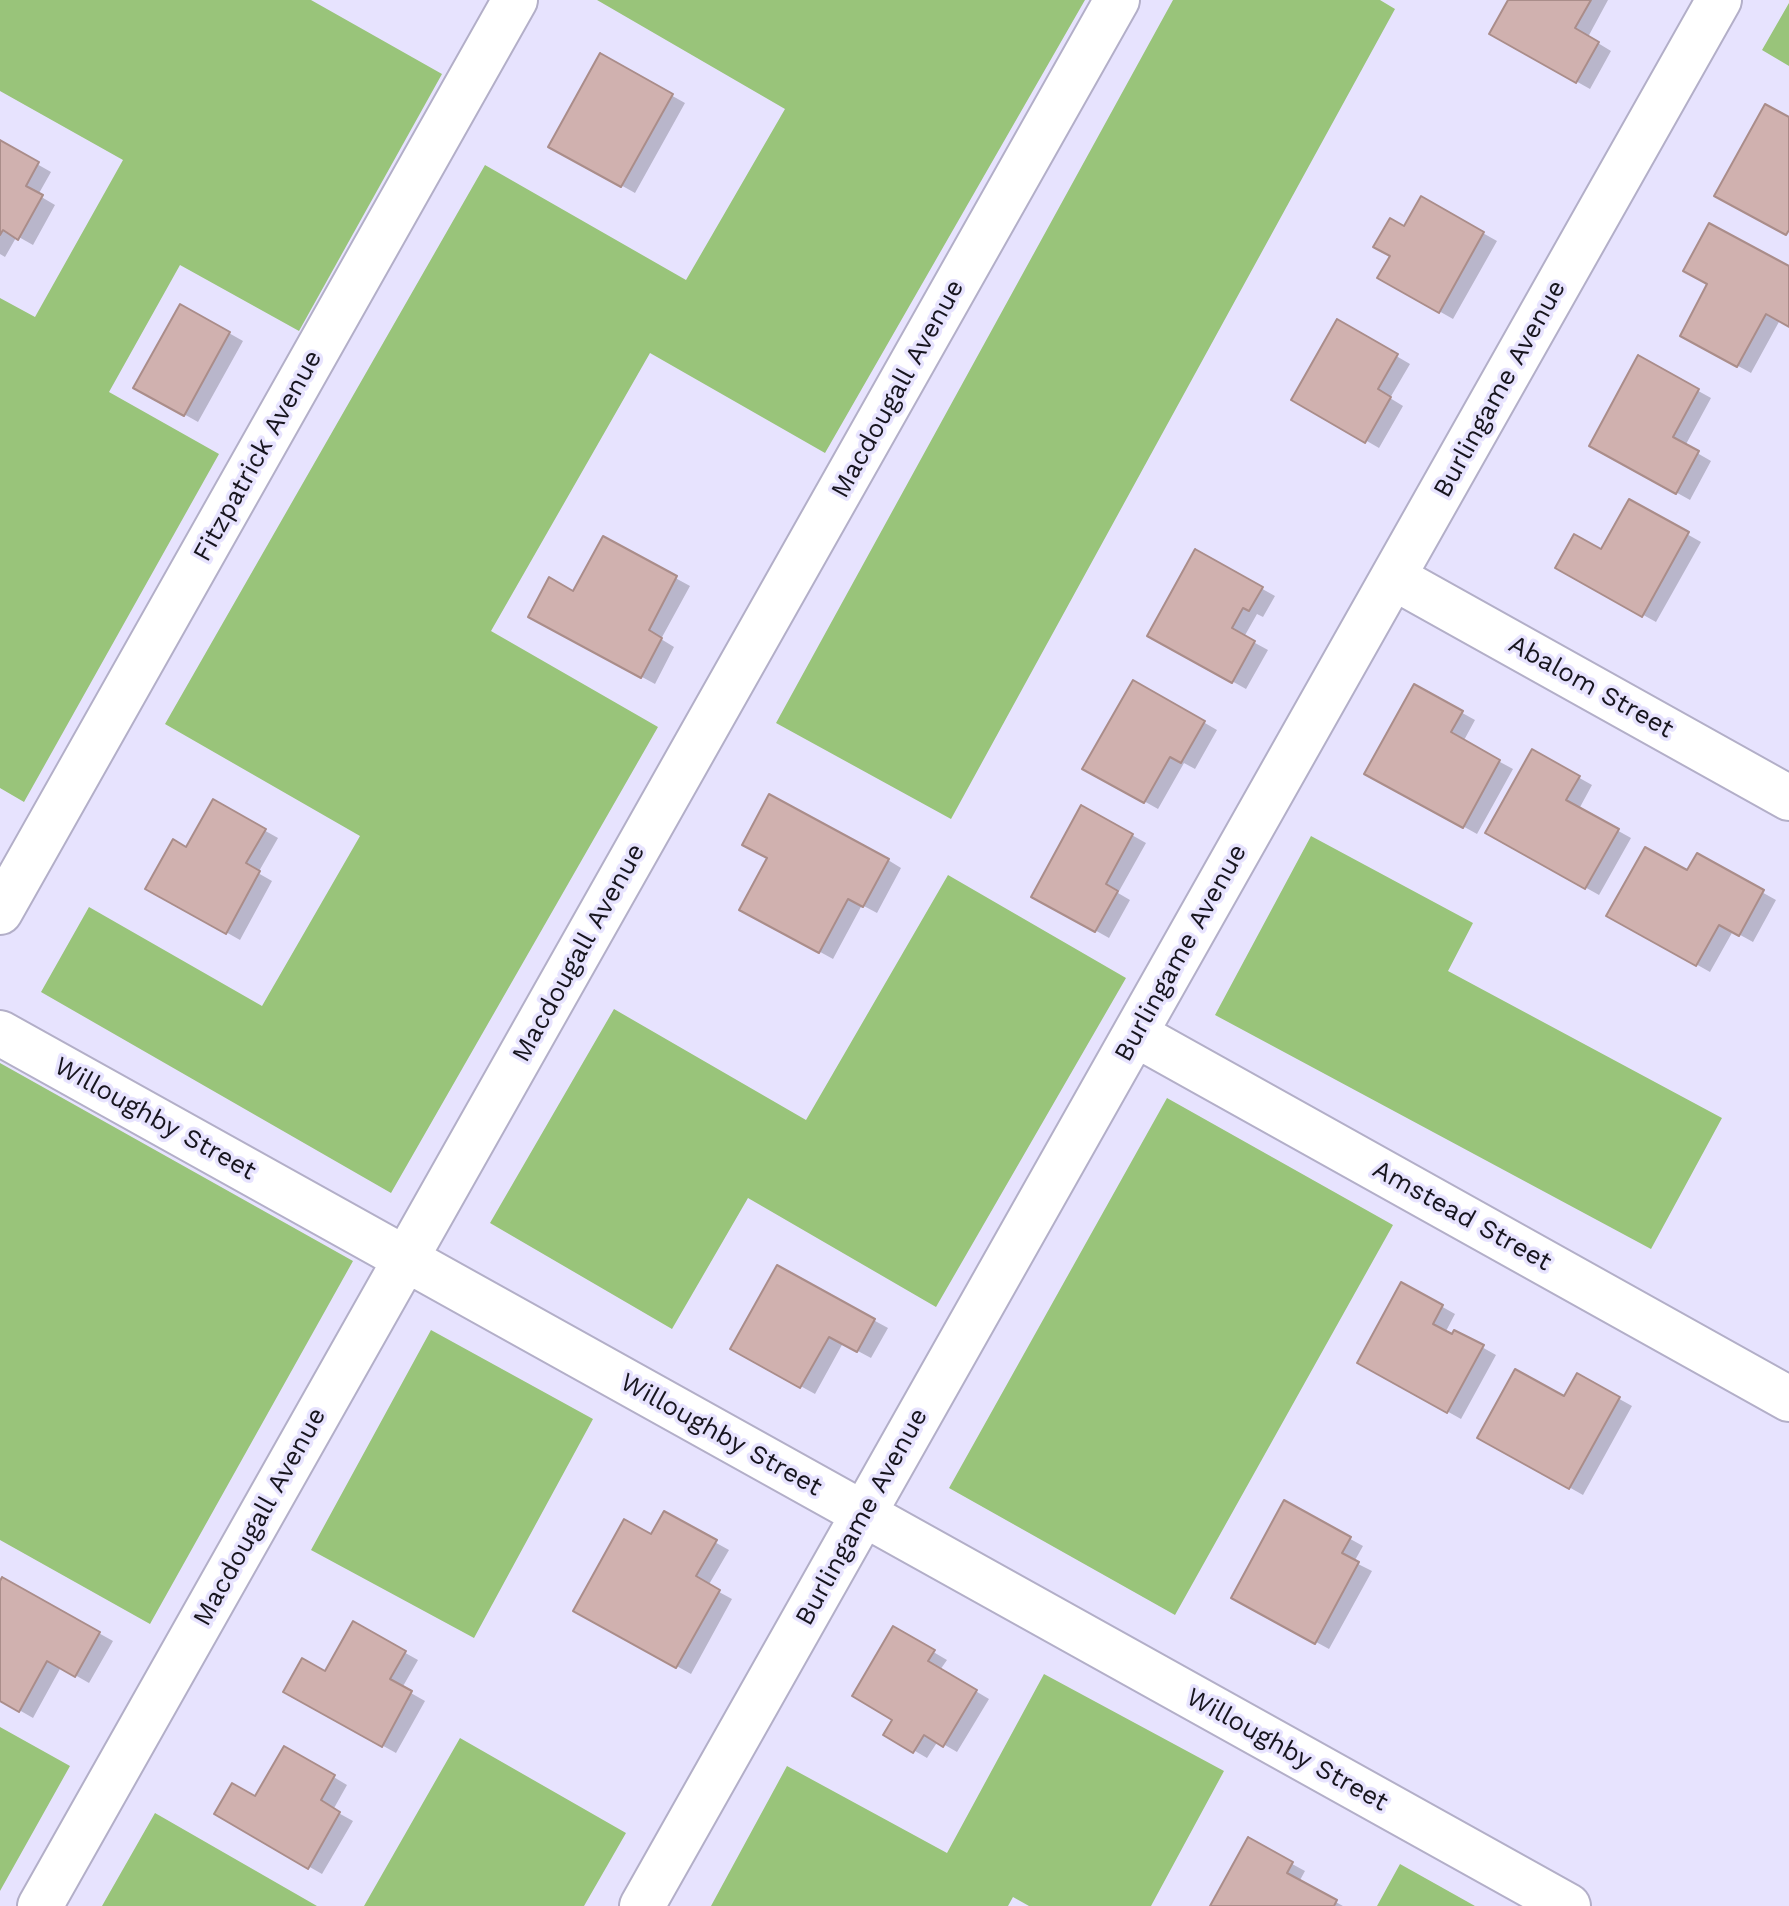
<!DOCTYPE html>
<style>
body{margin:0}
canvas{display:block;background:#e7e3fe}
</style>
<canvas width="1789" height="1906"></canvas>
<script>
const c = document.querySelector('canvas').getContext('2d');
c.lineJoin = 'round';
function fillPath(path, color) { c.fillStyle = color; c.fill(path, 'evenodd'); }
const poly = rows => new Path2D(rows.map(r => 'M' + r).join(''));
function strokePath(path, color, width, dash) { c.strokeStyle = color; c.lineWidth = width; c.lineCap = dash ? 'butt' : 'round'; c.setLineDash(dash || []); c.stroke(path); }
function label(font, color, halo, rows, align = 'center') {
  c.font = font + ' "Work Sans",sans-serif'; c.lineWidth = 7; c.setLineDash([]); c.textBaseline = 'middle'; c.strokeStyle = halo; c.fillStyle = color; for (const [text, x, y, turn = 0] of rows) {
    c.save(); c.translate(x, y); c.rotate((+turn || 0) * Math.PI / 180); c.textAlign = isNaN(turn) ? turn : align; if (halo) c.strokeText(text, 0, 0); c.fillText(text, 0, 0); c.restore();
  }
}
fillPath(poly([
 [0,0,311,0,442,74,299,331,180,265,109,392,219,454,24,802,0,788,0,298,35,317,123,160,0,91],
 [597,0,1085,0,825,453,650,353,491,631,658,727,391,1193,41,992,89,907,262,1006,360,836,165,724,485,165,686,280,785,109],
 [1173,0,1380,0,1395,9,951,819,776,723],
 [1789,3,1789,66,1762,50],
 [1311,836,1473,923,1448,971,1722,1118,1651,1249,1215,1015],
 [948,875,1126,978,936,1307,748,1198,672,1329,490,1223,614,1009,806,1120],
 [0,1063,353,1261,150,1624,0,1540],
 [1167,1098,1393,1225,1175,1615,949,1488],
 [431,1330,593,1419,474,1638,311,1550],
 [1044,1674,1224,1771,1151,1906,1029,1906,1013,1897,1008,1906,711,1906,787,1766,947,1853],
 [0,1727,70,1766,0,1891],
 [460,1738,626,1833,584,1906,364,1906],
 [155,1813,317,1906,102,1906],
 [1400,1864,1475,1906,1377,1906]
]), '#99c47a');
fillPath(poly([
 [1511,0,1608,0,1588,37,1611,51,1590,89,1492,34],
 [601,56,685,103,635,193,551,146],
 [0,143,51,172,38,195,55,205,33,245,17,236,5,257,0,254],
 [1422,199,1497,241,1453,319,1379,277],
 [1789,268,1789,325,1780,320,1751,373,1682,335,1710,284],
 [181,306,243,341,198,422,136,387],
 [1338,322,1410,364,1390,398,1403,406,1379,448,1294,399],
 [1639,358,1711,398,1685,446,1711,461,1690,500,1591,445],
 [1630,502,1701,542,1656,622,1557,567,1602,552],
 [604,539,690,586,661,639,674,647,655,684,544,624,574,594],
 [1196,552,1275,596,1263,617,1257,614,1244,637,1268,650,1246,689,1150,635],
 [1134,682,1217,730,1195,769,1184,763,1158,809,1085,768],
 [1415,687,1475,720,1463,742,1513,769,1477,834,1367,773],
 [1533,752,1592,785,1579,809,1631,838,1599,895,1488,833],
 [214,802,278,838,258,873,272,881,240,940,148,888,187,850],
 [1082,807,1146,843,1118,893,1130,900,1109,938,1034,896],
 [1697,856,1776,900,1753,942,1733,931,1710,972,1609,915,1688,873],
 [769,858,888,860,901,868,877,913,862,905,833,959,742,909],
 [778,1268,888,1328,871,1358,843,1343,815,1394,733,1349],
 [1402,1284,1455,1314,1445,1333,1452,1337,1455,1332,1496,1355,1461,1419,1359,1362],
 [1578,1376,1632,1406,1583,1495,1480,1437,1565,1398],
 [1285,1503,1363,1546,1354,1562,1372,1571,1329,1649,1233,1597],
 [664,1514,729,1550,708,1586,732,1599,691,1674,576,1610,652,1536],
 [3,1580,113,1641,89,1683,61,1667,33,1718,0,1699,0,1585],
 [353,1624,418,1660,402,1688,425,1701,396,1753,286,1692,326,1673],
 [894,1629,947,1660,940,1670,989,1699,957,1752,938,1741,927,1758,886,1734,895,1719],
 [285,1748,347,1785,333,1810,353,1821,322,1874,217,1814,256,1799],
 [1248,1840,1305,1871,1299,1882,1343,1906,1212,1906]
]), '#0003');
const building = poly([
 [1508,0,1591,0,1575,28,1599,42,1576,83,1489,34,1508,0],
 [600,53,673,94,621,187,548,147,600,53],
 [1765,104,1789,117,1789,230,1786,235,1714,196,1765,104],
 [0,140,39,162,26,186,43,195,18,240,3,230,0,235,0,140],
 [1421,196,1484,232,1439,313,1377,278,1390,256,1373,247,1390,218,1404,226,1421,196],
 [1709,223,1789,266,1789,327,1766,314,1737,367,1680,336,1707,284,1683,271,1709,223],
 [180,304,230,332,184,416,133,388,180,304],
 [1337,319,1398,354,1378,389,1391,397,1365,443,1291,400,1337,319],
 [1638,355,1699,389,1673,437,1699,451,1676,494,1589,446,1638,355],
 [1629,499,1689,532,1642,617,1555,568,1574,534,1601,549,1629,499],
 [603,536,677,576,649,630,662,638,641,678,528,617,549,577,573,591,603,536],
 [1195,549,1263,587,1249,611,1243,608,1232,628,1255,641,1232,683,1147,636,1195,549],
 [1133,680,1205,721,1181,763,1170,757,1144,803,1082,769,1133,680],
 [1414,684,1463,711,1451,732,1500,760,1463,828,1364,774,1414,684],
 [1532,749,1580,776,1566,800,1619,829,1585,889,1485,833,1532,749],
 [769,794,889,859,863,907,848,899,819,953,739,910,767,858,742,845,769,794],
 [213,799,266,829,246,863,260,871,226,934,145,889,173,839,186,847,213,799],
 [1081,805,1133,834,1106,884,1118,891,1095,932,1031,897,1081,805],
 [1645,847,1687,870,1697,853,1764,890,1739,936,1719,925,1696,966,1606,916,1645,847],
 [777,1265,875,1319,857,1352,829,1337,800,1388,730,1349,777,1265],
 [1401,1282,1443,1305,1433,1324,1452,1334,1454,1330,1484,1345,1447,1413,1357,1363,1401,1282],
 [1515,1369,1564,1396,1577,1373,1620,1397,1569,1489,1477,1438,1515,1369],
 [1284,1500,1351,1537,1342,1553,1359,1562,1315,1644,1231,1598,1284,1500],
 [664,1511,717,1540,696,1576,720,1590,676,1668,573,1611,624,1519,651,1534,664,1511],
 [2,1577,100,1632,75,1677,47,1661,19,1712,0,1701,0,1581,2,1577],
 [353,1621,406,1651,390,1679,412,1691,382,1747,283,1692,302,1658,325,1671,353,1621],
 [893,1626,935,1650,928,1661,977,1690,943,1747,924,1735,913,1753,883,1735,892,1720,852,1696,893,1626],
 [284,1746,335,1775,321,1800,340,1812,308,1869,214,1814,232,1783,255,1796,284,1746],
 [1248,1837,1293,1862,1287,1873,1337,1900,1334,1906,1210,1906,1248,1837]
]);
fillPath(building, '#d0b1af');
strokePath(building, '#aa8d8a', 2);
const minor = poly([
 [1393,577,1789,798],
 [0,912,515,0],
 [0,1033,1568,1906],
 [1135,1034,1789,1399],
 [40,1906,1117,0],
 [642,1906,1719,0]
]);
strokePath(minor, '#b3afc8', 48);
strokePath(minor, '#fff', 44);
label('26px', '#17151e', '#e7e3fe', [
 ["Macdougall Avenue",898,389,-61],
 ["Burlingame Avenue",1500,389,-61],
 ["Fitzpatrick Avenue",258,456,-61],
 ["Abalom Street",1591,687,29],
 ["Macdougall Avenue",579,953,-61],
 ["Burlingame Avenue",1181,953,-61],
 ["Willoughby Street",155,1119,29],
 ["Amstead Street",1462,1216,29],
 ["Willoughby Street",721,1435,29],
 ["Macdougall Avenue",260,1517,-61],
 ["Burlingame Avenue",862,1517,-61],
 ["Willoughby Street",1287,1750,29]
]);
</script>
